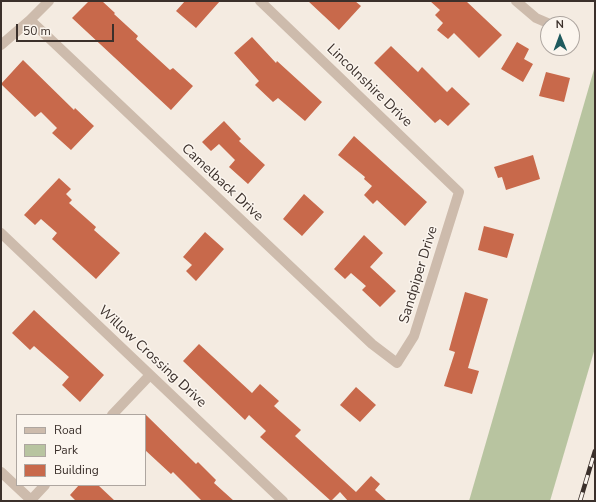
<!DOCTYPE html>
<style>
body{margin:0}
#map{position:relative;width:596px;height:502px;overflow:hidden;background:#f4ebe1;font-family:"Nunito Sans",sans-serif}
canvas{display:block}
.frame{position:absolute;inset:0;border:2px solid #3b302b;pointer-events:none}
.legend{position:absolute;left:16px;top:414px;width:130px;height:72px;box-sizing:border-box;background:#fbf5ee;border:1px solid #aea6a0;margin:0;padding:5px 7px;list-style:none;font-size:12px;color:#3b302b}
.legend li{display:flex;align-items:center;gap:8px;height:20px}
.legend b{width:20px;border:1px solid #aea6a0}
.north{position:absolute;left:540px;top:16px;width:40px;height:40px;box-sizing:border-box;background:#fbf5ee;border:1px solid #aea6a0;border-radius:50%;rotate:359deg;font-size:11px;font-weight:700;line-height:16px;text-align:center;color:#3b302b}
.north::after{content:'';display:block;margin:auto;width:14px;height:18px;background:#1f5a5e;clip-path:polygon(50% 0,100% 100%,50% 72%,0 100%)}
.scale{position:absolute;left:16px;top:24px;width:98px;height:18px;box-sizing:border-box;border:2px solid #3b302b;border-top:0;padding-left:5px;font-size:12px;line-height:14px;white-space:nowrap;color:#3b302b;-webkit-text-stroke:3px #fbf5ee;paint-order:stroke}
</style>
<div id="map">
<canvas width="596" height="502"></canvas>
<div class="frame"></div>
<ul class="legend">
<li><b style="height:5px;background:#cdbbac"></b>Road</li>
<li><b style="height:11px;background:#b8c4a0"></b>Park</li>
<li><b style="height:11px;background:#c8694b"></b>Building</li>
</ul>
<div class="north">N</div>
<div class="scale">50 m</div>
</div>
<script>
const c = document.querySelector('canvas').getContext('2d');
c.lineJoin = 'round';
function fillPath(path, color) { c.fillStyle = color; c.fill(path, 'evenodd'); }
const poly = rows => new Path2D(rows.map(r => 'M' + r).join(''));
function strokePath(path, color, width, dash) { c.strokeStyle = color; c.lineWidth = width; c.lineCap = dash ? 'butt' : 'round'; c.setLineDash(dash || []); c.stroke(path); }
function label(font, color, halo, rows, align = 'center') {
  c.font = font + ' "Nunito Sans",sans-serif'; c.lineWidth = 3; c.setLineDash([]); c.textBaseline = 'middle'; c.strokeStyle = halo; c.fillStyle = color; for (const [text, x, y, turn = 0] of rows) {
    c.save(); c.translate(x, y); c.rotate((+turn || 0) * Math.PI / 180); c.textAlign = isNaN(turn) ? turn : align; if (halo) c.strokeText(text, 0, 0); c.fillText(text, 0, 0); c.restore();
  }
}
fillPath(poly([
 [595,66,595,348,550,501,469,501]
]), '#b8c4a0');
fillPath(poly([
 [89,1,102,1,115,13,114,14,138,36,136,39,170,70,173,68,193,86,171,110,72,18],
 [185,1,220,1,196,28,176,11],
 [308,1,355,1,361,6,339,30],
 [430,1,466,1,502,35,479,58,454,33,448,39,437,30,443,23,435,15,440,10],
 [252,37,276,63,277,61,322,102,305,121,278,98,273,102,255,85,259,81,234,53],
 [517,42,529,49,524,59,533,64,523,82,501,69],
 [391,46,418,72,422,67,447,92,452,87,470,104,448,126,440,119,435,123,374,63],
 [23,60,74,110,75,108,94,126,71,150,52,133,57,128,41,112,35,117,1,84],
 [546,72,570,78,564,102,539,96],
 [224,121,241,139,239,141,265,165,248,184,229,167,235,160,219,144,211,151,202,142],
 [354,136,427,202,405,226,377,200,373,204,364,195,372,186,364,179,365,177,338,155],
 [533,155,540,179,506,190,502,177,498,178,494,167],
 [59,178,71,189,66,194,72,200,69,203,96,227,94,230,120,253,96,279,52,239,57,233,41,219,35,225,24,215],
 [304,194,324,212,302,236,283,219],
 [484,226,514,234,507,258,478,250],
 [205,232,224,249,196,281,186,271,192,265,183,257],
 [364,235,383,253,370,267,396,291,380,307,362,290,366,286,351,273,345,279,334,269],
 [465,292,488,299,468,368,479,371,472,394,444,386,455,352,449,350],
 [34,310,104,375,80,402,62,385,69,377,34,346,30,350,12,333],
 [199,344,252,393,260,384,279,401,274,406,301,430,295,436,356,492,371,476,380,484,375,490,387,501,348,501,340,492,331,501,260,437,266,431,249,415,245,420,183,361],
 [356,387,376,405,360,422,340,405],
 [145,414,196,464,198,462,216,480,214,483,234,501,202,501,173,472,171,474,145,450],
 [79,485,98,485,115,501,76,501,70,495]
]), '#c8694b');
strokePath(poly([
 [516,1,536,18,550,24],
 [30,20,372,344,397,363,414,336,459,192,260,1],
 [572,32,574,32],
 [1,45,30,20,49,1],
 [1,233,283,501],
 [112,415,150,375],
 [1,472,32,501],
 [31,500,45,485]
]), '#cdbbac', 10);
const rail = poly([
 [580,501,595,451]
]);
strokePath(rail, '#3b302b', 4.5);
strokePath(rail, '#fbf5ee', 3, [9]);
label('14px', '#3b302b', '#fbf5ee', [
 ["Lincolnshire Drive",369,86,44],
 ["Camelback Drive",222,183,43],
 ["Sandpiper Drive",419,275,-73],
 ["Willow Crossing Drive",152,357,43]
]);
</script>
